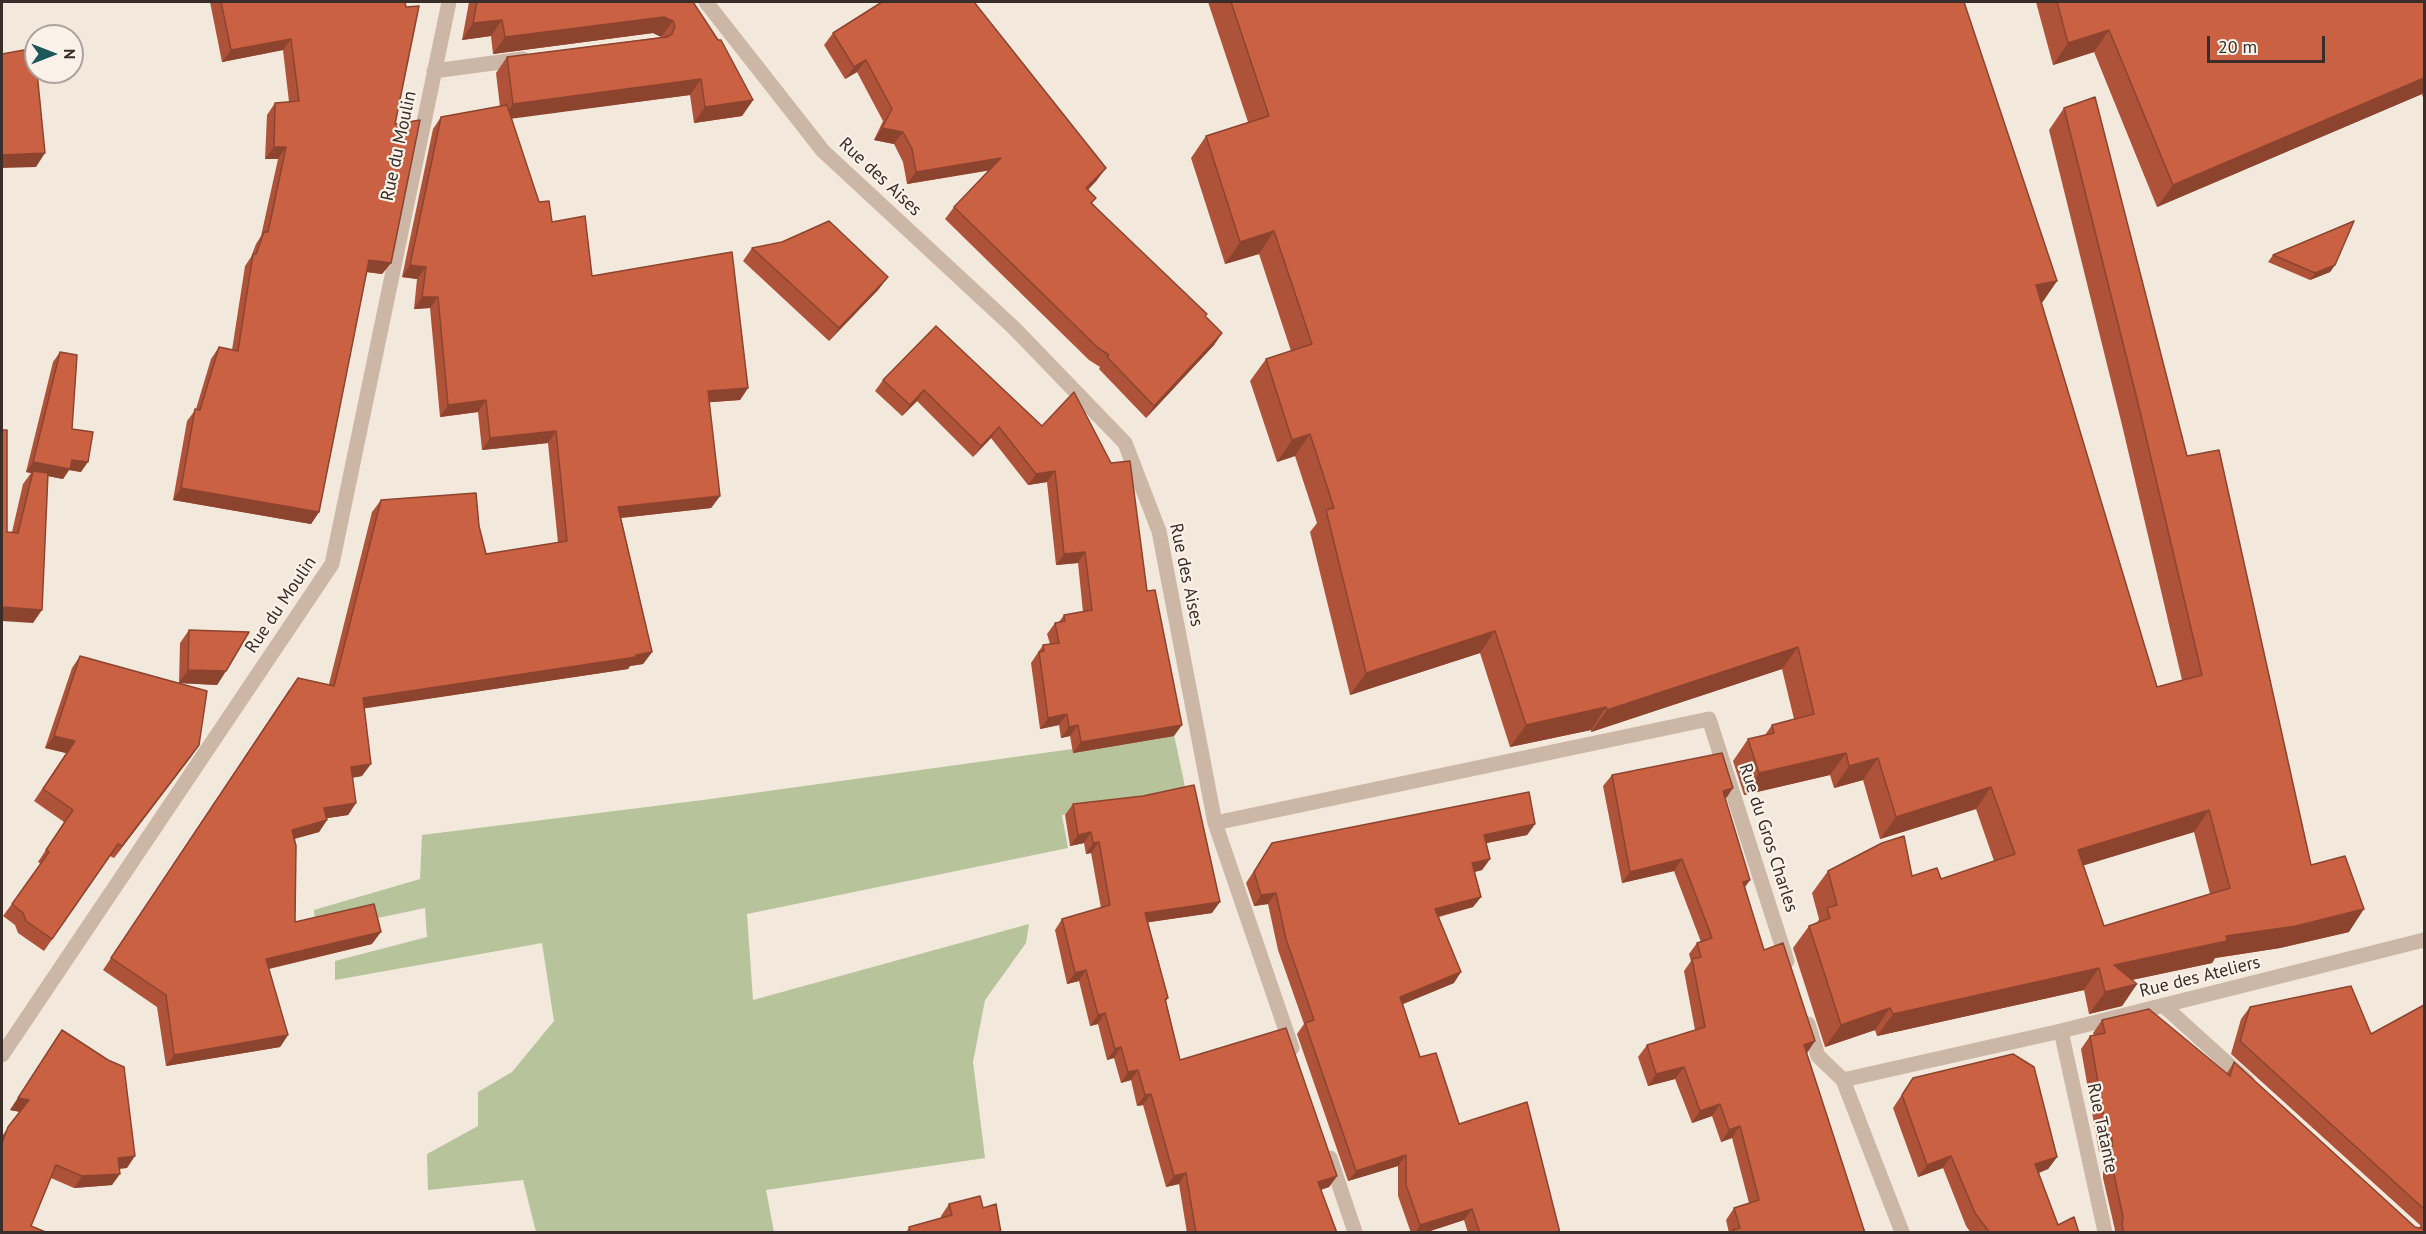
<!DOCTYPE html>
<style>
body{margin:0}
#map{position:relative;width:2426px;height:1234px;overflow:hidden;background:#f3e8dc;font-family:"PT Sans",sans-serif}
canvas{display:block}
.frame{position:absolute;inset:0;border:3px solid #382d28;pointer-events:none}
.north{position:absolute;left:24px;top:24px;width:60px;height:60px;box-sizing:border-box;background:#faf2e9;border:2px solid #aca39c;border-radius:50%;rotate:90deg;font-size:16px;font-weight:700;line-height:24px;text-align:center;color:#382d28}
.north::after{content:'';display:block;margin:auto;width:21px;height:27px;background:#1c585b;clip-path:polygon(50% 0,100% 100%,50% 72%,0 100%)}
.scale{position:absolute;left:2207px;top:36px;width:118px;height:27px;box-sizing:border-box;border:3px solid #382d28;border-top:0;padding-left:8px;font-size:18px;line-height:21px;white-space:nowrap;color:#382d28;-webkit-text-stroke:4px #faf2e9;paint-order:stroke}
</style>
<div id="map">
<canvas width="2426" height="1234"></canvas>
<div class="frame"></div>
<div class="north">N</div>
<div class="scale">20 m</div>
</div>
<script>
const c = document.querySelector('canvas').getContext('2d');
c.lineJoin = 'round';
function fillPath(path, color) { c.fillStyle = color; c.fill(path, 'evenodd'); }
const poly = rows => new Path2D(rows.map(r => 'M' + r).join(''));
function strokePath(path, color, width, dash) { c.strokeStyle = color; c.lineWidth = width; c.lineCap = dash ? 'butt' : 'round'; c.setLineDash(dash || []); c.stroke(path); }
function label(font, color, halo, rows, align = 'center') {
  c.font = font + ' "PT Sans",sans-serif'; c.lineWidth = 4.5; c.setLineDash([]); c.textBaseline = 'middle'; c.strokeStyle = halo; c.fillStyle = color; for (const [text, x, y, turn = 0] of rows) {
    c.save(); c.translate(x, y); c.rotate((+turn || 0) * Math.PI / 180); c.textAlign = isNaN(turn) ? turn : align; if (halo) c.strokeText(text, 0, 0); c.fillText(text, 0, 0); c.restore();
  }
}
fillPath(poly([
 [1174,735,1187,796,1062,815,1068,848,747,914,753,1000,1029,924,1026,943,985,1000,973,1062,985,1158,766,1190,774,1232,536,1232,523,1180,428,1190,427,1154,478,1126,478,1092,512,1072,554,1021,542,943,335,980,335,961,427,937,425,908,316,931,314,910,420,879,422,835,703,800]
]), '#b6c39b');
strokePath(poly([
 [706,2,823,151,1014,328,1125,443,1159,531,1215,823,1292,1048],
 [434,71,523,59],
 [1215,823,1709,719,1787,961],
 [2164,1006,2247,1081],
 [1808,1024,1818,1056,1843,1080,1902,1232],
 [2061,1031,2105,1232],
 [2,1055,332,564,449,2],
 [1843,1080,2061,1031,2424,940],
 [1330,1158,1355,1232]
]), '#ccb7a7', 15);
fillPath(poly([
 [210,2,405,2,395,124,391,263,382,274,366,272,319,512,311,524,173,500,187,421,196,409,211,359,219,347,232,350,245,266,251,257,256,244,261,236,278,159,265,159,267,115,275,103,289,102,283,50,222,62],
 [469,2,693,2,753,100,742,116,694,123,690,95,511,118,539,202,552,222,592,276,748,388,740,400,709,402,720,496,711,508,621,518,652,652,643,664,630,666,628,669,364,708,362,776,352,778,356,803,348,815,327,818,327,820,319,832,294,839,295,922,372,944,269,969,288,1035,280,1047,166,1066,157,1007,103,970,289,690,329,684,372,512,381,500,479,526,486,554,558,543,548,443,482,450,478,412,440,417,430,308,414,309,417,279,402,277,433,129,441,117,500,107,496,73,507,57,662,37,653,33,493,54,491,36,462,40],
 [1208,2,1964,2,2057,281,2041,303,2157,687,2182,680,2122,425,2049,130,2064,108,2187,456,2311,865,2349,932,2280,948,2215,958,2212,963,2132,980,2137,984,2122,1006,2089,1014,2084,990,1877,1036,1875,1030,1825,1047,1793,948,1809,926,1817,923,1819,919,1812,893,1828,871,1912,876,1941,879,1994,861,1976,809,1880,839,1863,780,1834,788,1830,775,1744,795,1733,761,1748,739,1765,735,1772,725,1794,719,1782,669,1591,732,1591,730,1510,747,1480,653,1350,695,1310,532,1317,523,1295,456,1277,462,1250,381,1266,359,1291,351,1259,254,1225,264,1191,158,1206,136,1248,122],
 [2194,832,2210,894,2104,926,2083,865],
 [2036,2,2424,2,2424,101,2422,94,2157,207,2094,52,2053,65],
 [833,33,1097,180,1088,190,1092,203,1222,333,1214,345,1146,418,1099,369,1100,367,1089,360,945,219,954,207,989,170,907,184,903,162,894,144,874,140,883,121,857,72,845,79,824,45],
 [752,248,888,277,878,290,829,341,743,261],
 [2273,255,2335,265,2330,272,2310,280,2268,262],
 [936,326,1042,426,1147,591,1174,736,1073,753,1070,736,1061,738,1059,725,1040,729,1031,663,1043,645,1050,644,1047,634,1055,623,1059,622,1064,615,1083,612,1078,563,1056,565,1047,482,1028,485,991,438,973,457,917,401,902,416,875,391,883,380],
 [60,352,72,429,81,472,69,470,63,479,48,476,33,623,7,532,12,532,23,484,31,473,26,472,53,362],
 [189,630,226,671,217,685,179,683,199,745,114,858,110,856,44,951,18,933,15,925,3,916,41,864,38,862,64,822,34,801,66,753,45,748,72,668,80,656,179,683,180,643],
 [1612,775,1725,800,1750,880,1745,887,1764,950,1807,1053,1865,1233,1729,1233,1726,1220,1734,1208,1749,1203,1732,1138,1721,1142,1712,1116,1692,1123,1675,1079,1648,1086,1638,1057,1647,1045,1695,1030,1684,971,1691,961,1689,954,1697,943,1701,942,1674,871,1622,883,1603,786],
 [1073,804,1212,913,1148,922,1168,998,1166,1001,1180,1060,1337,1176,1329,1187,1321,1190,1337,1233,1187,1233,1179,1184,1166,1187,1143,1105,1137,1106,1131,1080,1121,1083,1114,1058,1107,1060,1098,1024,1090,1026,1079,981,1067,984,1055,930,1062,919,1101,908,1091,853,1086,854,1084,843,1070,846,1065,815],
 [1535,824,1527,835,1486,843,1490,859,1482,870,1475,872,1481,897,1473,907,1439,917,1454,983,1403,1004,1420,1057,1459,1124,1560,1233,1468,1233,1464,1220,1424,1233,1411,1233,1398,1196,1398,1166,1348,1181,1297,1034,1304,1024,1278,950,1268,904,1254,906,1246,883,1272,843],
 [2424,1005,2424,1233,2114,1233,2115,1230,2103,1178,2103,1151,2099,1152,2081,1049,2090,1036,2094,1035,2093,1033,2102,1020,2227,1073,2234,1062,2415,1227,2420,1228,2420,1225,2231,1054,2241,1019,2250,1007,2371,1034],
 [62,1030,127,1168,119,1169,112,1185,74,1188,51,1178,31,1226,2,1233,2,1136,20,1112,10,1110],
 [1913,1078,2057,1157,2048,1169,2039,1173,2058,1225,2079,1233,1971,1233,1966,1226,1943,1168,1918,1177,1893,1108],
 [949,1204,983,1208,1001,1233,906,1233,909,1227,941,1218,941,1216]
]), '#ae533a');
fillPath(poly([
 [664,17,673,21,661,37,653,33,493,54,505,37],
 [502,20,491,36,462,40,473,23],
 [2109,30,2094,52,2053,65,2068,43],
 [291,39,283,50,222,62,231,50],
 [866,60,857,72,845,79,854,67],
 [2424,78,2424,90,2422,94,2157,207,2173,185],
 [701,79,690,95,502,120,513,104],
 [753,100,742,116,694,123,705,107],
 [882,128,903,132,894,144,874,140],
 [274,147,286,147,278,159,265,159],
 [45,153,36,167,2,168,2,155],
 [1001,158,992,170,907,184,916,172],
 [1106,168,1097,180,1077,201,1086,188],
 [1274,231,1259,254,1225,264,1240,242],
 [369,260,391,263,382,274,360,271],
 [410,265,426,267,417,279,402,277],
 [2335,265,2330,272,2310,280,2315,273],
 [888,277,878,290,829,341,839,328],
 [2057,281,2042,303,2021,308,2036,285],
 [422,297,438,297,430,308,414,309],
 [1222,333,1214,345,1146,418,1154,406],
 [748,388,740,400,700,403,708,391],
 [924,390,917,401,902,416,910,405],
 [486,400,478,412,440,417,448,405],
 [999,427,991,438,973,457,981,446],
 [556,431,548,443,482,450,490,438],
 [1310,434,1295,456,1277,462,1292,440],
 [72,460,88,462,81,472,69,470,63,479,32,473,33,471,31,473,26,472,33,462],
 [1055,471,1047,482,1028,485,1036,474],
 [181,488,319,512,311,524,173,500],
 [720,496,711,508,610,519,618,507],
 [1085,552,1078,563,1056,565,1064,554],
 [2,607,42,610,33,623,2,621],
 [1495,631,1480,653,1350,695,1366,673],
 [1798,647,1782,669,1591,732,1607,710],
 [652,652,643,664,630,666,628,669,354,710,363,698],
 [188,670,226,671,217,685,179,683],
 [1606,707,1591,730,1510,747,1526,725],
 [1067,714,1059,725,1040,729,1048,718],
 [1078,725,1070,736,1061,738,1069,727],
 [1182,725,1174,736,1073,753,1081,742],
 [54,736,75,741,66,753,45,748],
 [199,745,191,757,114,858,122,846],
 [1846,753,1830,775,1744,795,1759,773],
 [1878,758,1863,780,1834,788,1849,766],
 [371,764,362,776,342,779,351,767],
 [1991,787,1976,809,1880,839,1896,817],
 [1733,788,1725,800,1723,791],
 [356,803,348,815,316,820,324,808],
 [2209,810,2194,832,2062,872,2078,850],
 [327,820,319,832,283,842,292,830],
 [1535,824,1527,835,1477,845,1484,835],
 [1091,832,1084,843,1070,846,1078,835],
 [1099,842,1091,853,1086,854,1093,843],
 [1490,859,1482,870,1465,874,1472,863],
 [1682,859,1674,871,1622,883,1630,872],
 [1750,880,1741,892,1743,882],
 [1276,893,1268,904,1254,906,1261,895],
 [1481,897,1473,907,1428,919,1435,909],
 [1220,902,1212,913,1137,924,1145,913],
 [2364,909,2349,932,2280,948,2215,958,2212,963,2103,986,2114,965,2226,936],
 [381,932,372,944,258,971,266,959],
 [2099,968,2084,990,1877,1036,1893,1014],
 [1086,970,1079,981,1067,984,1075,973],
 [1461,972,1454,983,1393,1008,1400,997],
 [2137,984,2122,1006,2089,1014,2105,992],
 [1890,1008,1875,1030,1825,1047,1841,1025],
 [1105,1013,1098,1024,1090,1026,1098,1015],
 [288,1035,280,1047,166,1066,174,1055],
 [1815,1041,1807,1053,1804,1045],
 [1121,1047,1114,1058,1107,1060,1115,1049],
 [1684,1067,1675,1079,1648,1086,1656,1074],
 [1138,1070,1131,1080,1121,1083,1128,1072],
 [1151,1094,1143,1105,1137,1106,1145,1095],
 [18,1098,29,1100,21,1112,10,1110],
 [1720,1104,1712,1116,1692,1123,1700,1111],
 [1740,1126,1732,1138,1721,1142,1729,1130],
 [2112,1138,2103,1151,2099,1152,2108,1140],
 [1406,1155,1398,1166,1348,1181,1356,1171],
 [135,1156,127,1168,110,1169,118,1158],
 [1951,1156,1943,1168,1918,1177,1927,1165],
 [2057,1157,2048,1169,2027,1177,2035,1164],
 [1186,1173,1179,1184,1166,1187,1174,1176],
 [120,1174,112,1185,74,1188,82,1176],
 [1337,1176,1329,1187,1310,1193,1318,1182],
 [1472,1209,1464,1220,1424,1233,1415,1233,1420,1225]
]), '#8d442f');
const building = poly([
 [221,2,405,2,406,7,419,6,395,124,420,120,391,263,369,260,319,512,181,488,195,409,200,410,219,347,238,351,253,254,256,254,264,232,268,232,286,147,274,147,275,103,299,101,291,39,231,50,221,2],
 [477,2,693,2,718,40,721,40,753,100,705,107,701,79,513,104,507,57,667,37,672,34,675,26,673,21,664,17,505,37,502,20,473,23,477,2],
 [882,2,974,2,1106,168,1086,188,1096,198,1091,203,1207,314,1205,316,1222,333,1154,406,1107,357,1109,355,1098,348,954,207,1001,158,916,172,912,149,903,132,882,128,892,109,866,60,854,67,833,33,882,2],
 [1231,2,1964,2,2057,281,2036,285,2157,687,2202,675,2138,403,2064,108,2095,97,2187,456,2219,450,2311,865,2345,856,2364,909,2296,926,2226,936,2227,941,2114,965,2137,984,2105,992,2099,968,1893,1014,1890,1008,1841,1025,1809,926,1830,918,1827,908,1837,905,1828,871,1882,843,1904,836,1912,876,1937,868,1941,879,2015,854,1991,787,1896,817,1878,758,1849,766,1846,753,1759,773,1748,739,1774,733,1772,725,1814,714,1798,647,1607,710,1606,707,1526,725,1495,631,1366,673,1326,510,1334,508,1310,434,1292,440,1266,359,1312,344,1274,231,1240,242,1206,136,1269,116,1231,2],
 [2209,810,2230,888,2104,926,2078,850,2209,810],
 [2057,2,2424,2,2424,78,2173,185,2109,30,2068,43,2057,2],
 [35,48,36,72,37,72,45,153,2,155,2,54,35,48],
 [507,105,539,202,549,201,552,222,585,216,592,276,732,252,748,388,708,391,720,496,618,507,652,652,636,655,636,657,363,698,371,764,351,767,356,803,324,808,327,820,292,830,296,846,295,922,374,904,381,932,266,959,288,1035,174,1055,166,995,111,958,298,678,334,686,381,500,476,493,479,526,486,554,567,541,556,431,490,438,486,400,448,405,438,297,422,297,426,267,410,265,441,117,507,105],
 [829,221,888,277,839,328,752,248,782,242,829,221],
 [2354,221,2335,265,2315,273,2273,255,2354,221],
 [936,326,1042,426,1074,392,1111,463,1130,461,1147,591,1155,590,1182,725,1081,742,1078,725,1069,727,1067,714,1048,718,1039,652,1044,651,1043,645,1059,643,1055,623,1065,621,1064,615,1092,610,1085,552,1064,554,1055,471,1036,474,999,427,981,446,924,390,910,405,883,380,936,326],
 [60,352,77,355,72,429,93,432,88,462,72,460,70,469,33,462,60,352],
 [2,430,7,430,7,532,18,533,33,471,48,473,42,610,2,607,2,430],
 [189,630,249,632,226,671,188,670,189,630],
 [80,656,207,691,199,745,122,846,118,844,52,939,26,921,23,913,12,904,49,852,46,850,73,810,43,789,75,741,54,736,80,656],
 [1722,753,1733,788,1723,791,1750,880,1743,882,1764,950,1783,943,1815,1041,1804,1045,1865,1233,1734,1233,1733,1230,1740,1228,1734,1208,1759,1200,1740,1126,1729,1130,1720,1104,1700,1111,1684,1067,1656,1074,1647,1045,1705,1027,1692,959,1701,957,1697,943,1712,938,1682,859,1630,872,1612,775,1722,753],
 [1194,785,1220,902,1145,913,1168,998,1165,999,1180,1060,1286,1028,1337,1176,1318,1182,1337,1233,1196,1233,1186,1173,1174,1176,1151,1094,1145,1095,1138,1070,1128,1072,1121,1047,1115,1049,1105,1013,1098,1015,1086,970,1075,973,1062,919,1110,905,1099,842,1093,843,1091,832,1078,835,1073,804,1143,796,1194,785],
 [1529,792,1535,824,1484,835,1490,859,1472,863,1481,897,1435,909,1461,972,1400,997,1420,1057,1436,1053,1459,1124,1527,1102,1560,1233,1480,1233,1472,1209,1420,1225,1406,1185,1406,1155,1356,1171,1305,1023,1314,1020,1286,939,1276,893,1261,895,1254,872,1272,843,1529,792],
 [2351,986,2371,1034,2424,1005,2424,1209,2240,1041,2250,1007,2351,986],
 [2149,1009,2230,1076,2234,1062,2415,1227,2424,1229,2424,1233,2124,1233,2122,1224,2123,1217,2112,1165,2112,1138,2108,1140,2090,1036,2105,1033,2102,1020,2149,1009],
 [62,1030,108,1060,124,1067,135,1156,118,1158,120,1174,82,1176,56,1165,31,1226,48,1233,2,1233,2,1143,8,1127,29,1100,18,1098,62,1030],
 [2013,1054,2034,1067,2057,1157,2035,1164,2058,1225,2074,1217,2079,1233,1990,1233,1975,1213,1951,1156,1927,1165,1902,1095,1913,1078,2013,1054],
 [980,1196,983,1208,996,1204,1001,1233,911,1233,909,1227,952,1215,949,1204,980,1196]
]);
fillPath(building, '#ca6143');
strokePath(building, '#8d442f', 1.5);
label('18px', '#382d28', '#faf2e9', [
 ["Rue du Moulin",399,146,-78],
 ["Rue des Aises",880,177,43],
 ["Rue des Aises",1186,575,78],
 ["Rue du Moulin",281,605,-56],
 ["Rue du Gros Charles",1768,838,72],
 ["Rue des Ateliers",2200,977,-14],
 ["Rue Tatante",2102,1128,78]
]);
</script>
